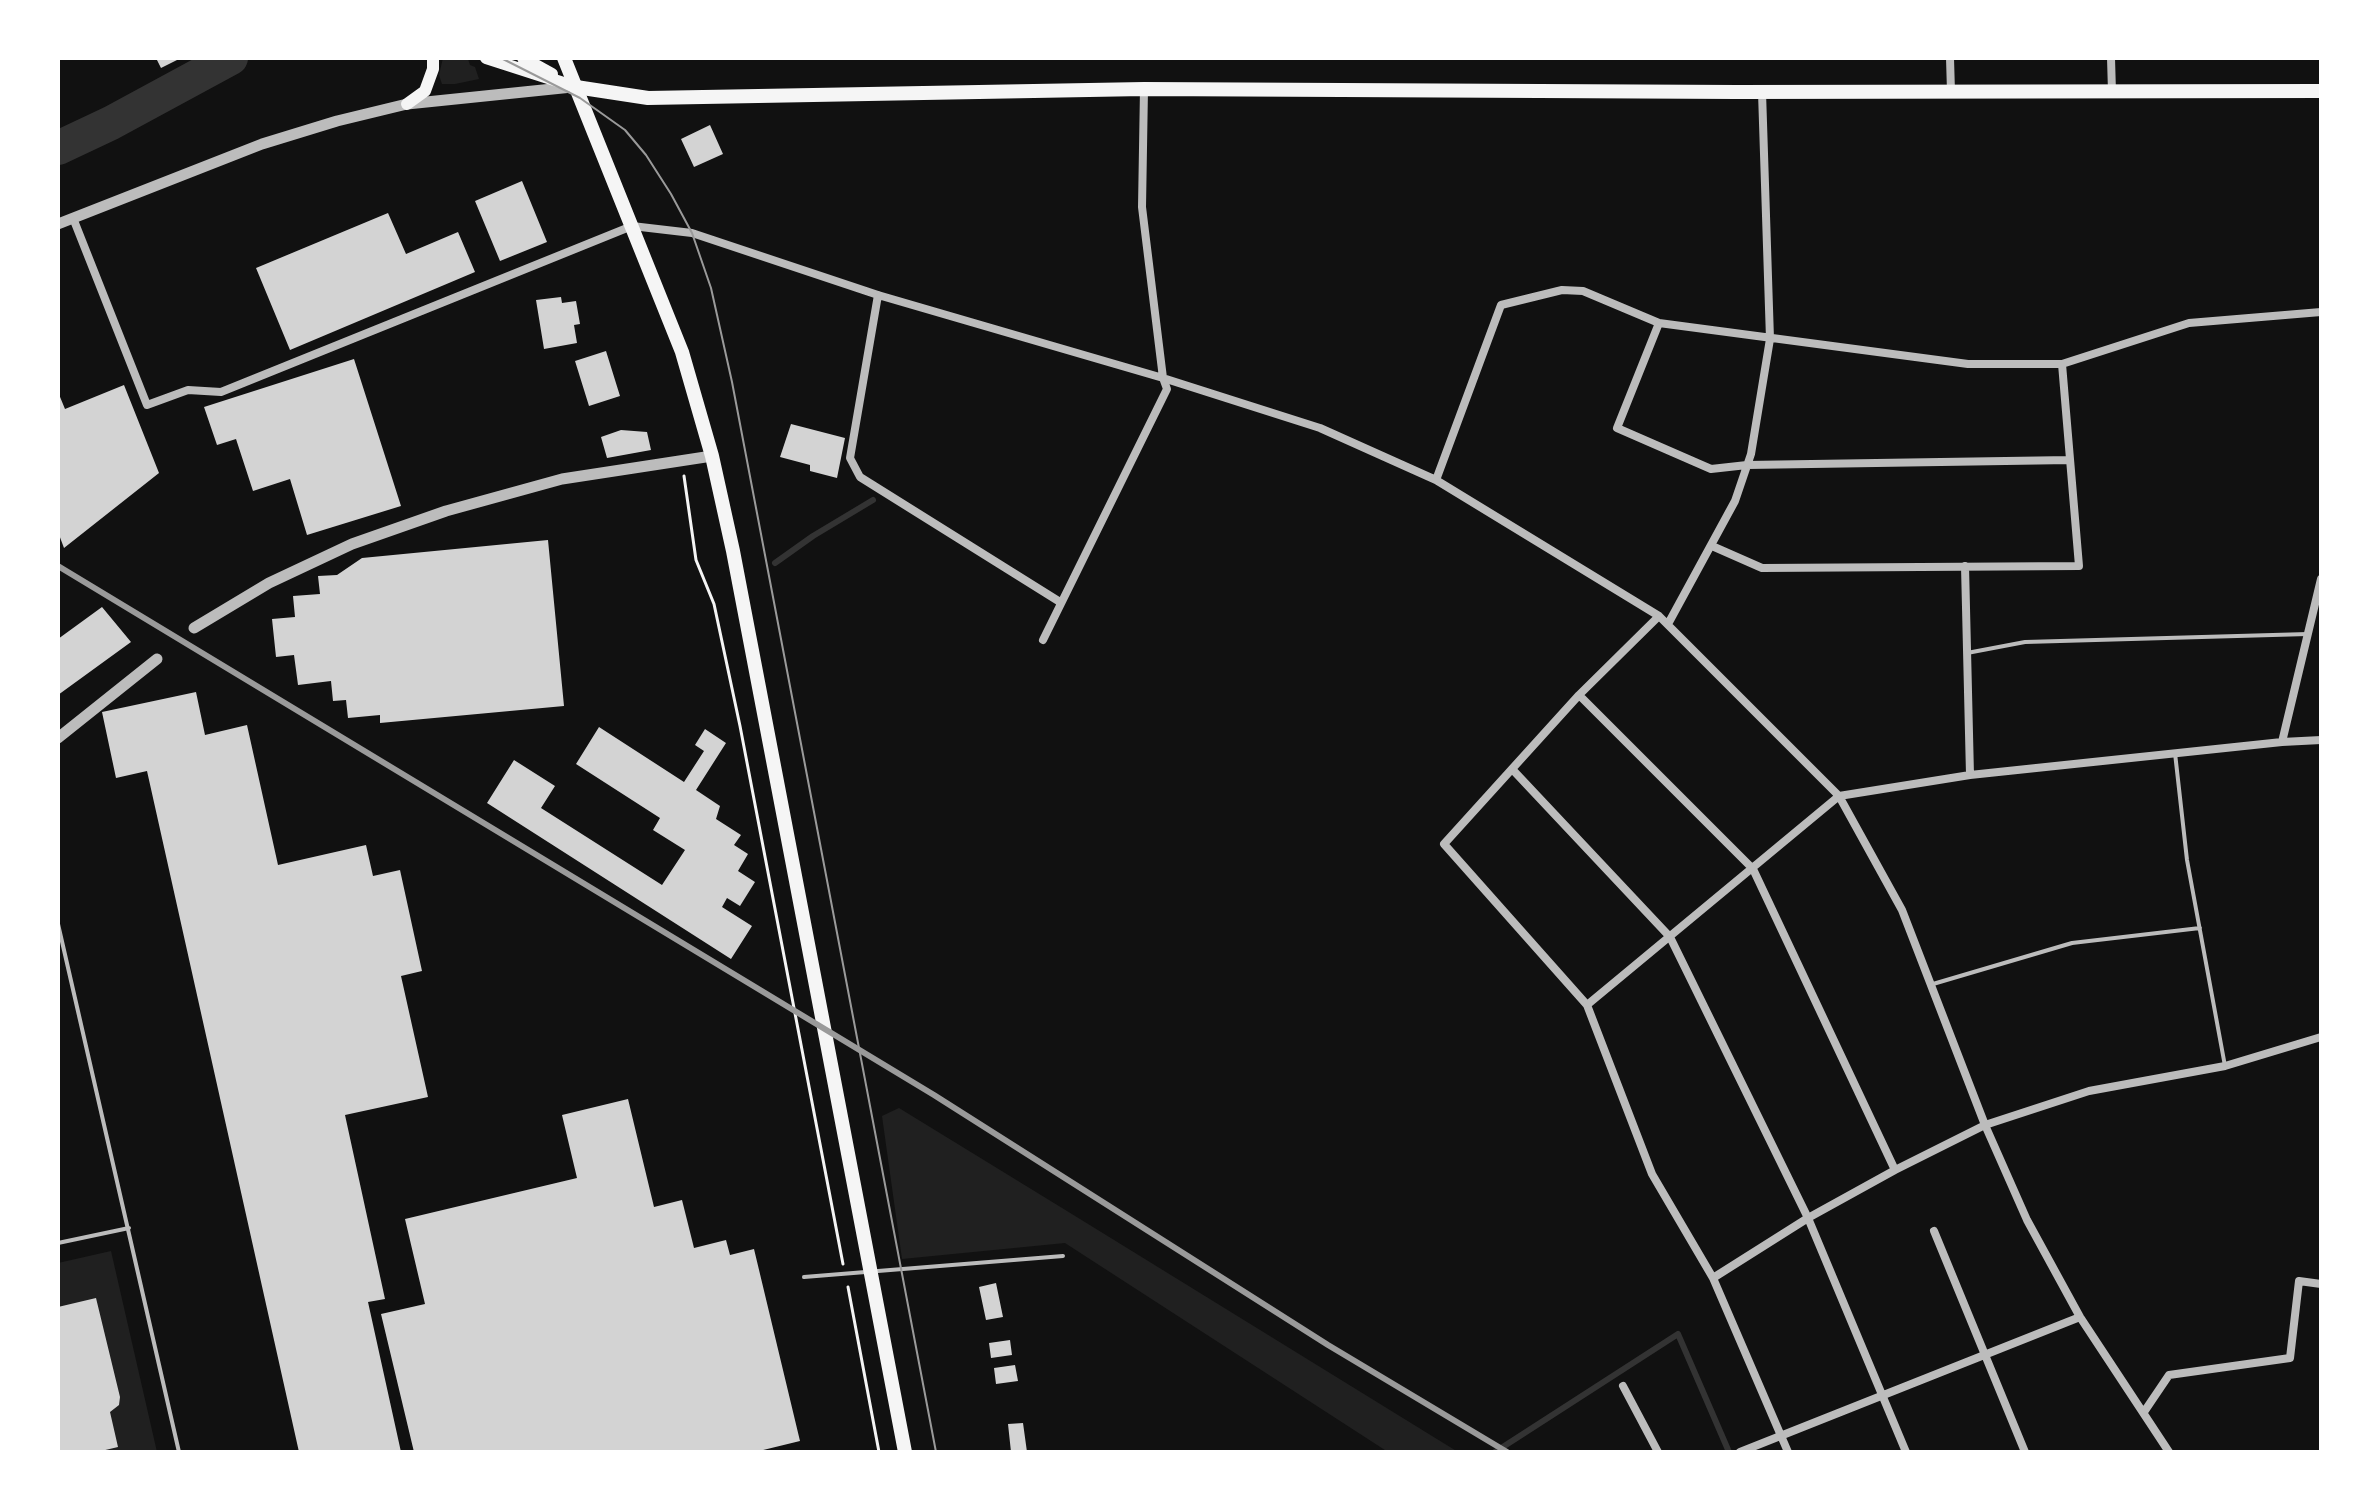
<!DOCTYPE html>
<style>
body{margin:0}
#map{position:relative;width:2379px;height:1510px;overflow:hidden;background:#111;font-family:"Fira Sans",sans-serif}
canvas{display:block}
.frame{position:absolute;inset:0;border:60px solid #fff;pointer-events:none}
</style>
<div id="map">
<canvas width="2379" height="1510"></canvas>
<div class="frame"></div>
</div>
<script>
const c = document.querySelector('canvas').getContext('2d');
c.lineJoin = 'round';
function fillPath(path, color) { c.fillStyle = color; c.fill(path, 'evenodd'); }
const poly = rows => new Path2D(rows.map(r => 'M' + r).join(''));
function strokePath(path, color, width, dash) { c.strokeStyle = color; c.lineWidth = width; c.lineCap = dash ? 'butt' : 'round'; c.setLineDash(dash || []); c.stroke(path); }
fillPath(poly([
 [443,58,468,59,470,65,475,67,479,79,455,84,442,84,439,75],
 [899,1108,1080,1219,1458,1452,1388,1452,1065,1243,902,1259,882,1116],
 [111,1251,157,1452,58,1452,58,1263]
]), '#202020');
strokePath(poly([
 [775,563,813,536,873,500],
 [1495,1452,1678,1334,1729,1452]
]), '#333', 6);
strokePath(poly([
 [58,148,111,123,231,58]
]), '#333', 34);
fillPath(poly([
 [156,58,181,58,161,68],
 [710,125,723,154,694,167,681,139],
 [522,181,547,242,500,261,475,201],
 [388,213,406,254,458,232,475,272,290,350,256,268],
 [561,297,562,303,576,301,580,324,574,325,577,343,544,349,536,300],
 [606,351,620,396,589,406,575,361],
 [354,359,401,506,307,535,290,479,253,491,236,439,217,445,204,407],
 [124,385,159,473,64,548,58,532,58,392,65,409],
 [791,424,845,438,837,478,810,471,810,465,780,457],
 [621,430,647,432,651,450,607,458,601,437],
 [548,540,564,706,380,723,380,715,348,718,346,700,333,701,331,681,298,685,294,655,276,657,272,619,295,617,293,596,320,594,318,576,337,575,362,558],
 [102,607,131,642,58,695,58,639],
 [196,692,205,735,247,725,278,865,366,845,373,876,400,870,422,971,401,976,428,1097,345,1115,385,1299,368,1302,401,1452,299,1452,147,771,116,778,102,712],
 [599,727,684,782,704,751,695,745,705,729,726,743,696,790,720,806,716,819,741,835,734,845,748,854,738,871,755,882,740,906,727,898,722,907,752,926,731,959,487,803,514,760,555,786,541,808,662,885,685,850,653,830,660,818,576,764],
 [628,1099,654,1207,682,1200,694,1248,726,1240,730,1255,754,1249,800,1441,755,1452,414,1452,381,1314,425,1304,405,1219,577,1178,562,1115],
 [996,1283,1003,1317,986,1320,979,1287],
 [96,1298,120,1397,119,1405,110,1412,118,1447,97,1452,58,1452,58,1307],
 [1010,1340,1012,1355,991,1358,989,1343],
 [1015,1365,1018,1381,996,1384,994,1368],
 [1023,1423,1027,1452,1011,1452,1008,1424]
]), '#d3d3d3');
strokePath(poly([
 [684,476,696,560,714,604,740,726,843,1264],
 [848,1287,879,1452]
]), '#f5f5f5', 3);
strokePath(poly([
 [1967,653,2025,642,2308,634],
 [2175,753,2187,860,2225,1066],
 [58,924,179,1452],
 [1933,984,2072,943,2200,928],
 [58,1243,129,1228],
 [804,1277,1063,1256]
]), '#bcbcbc', 4);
strokePath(poly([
 [1950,58,1951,92],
 [2111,58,2112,92],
 [73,218,147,405,188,390,221,392,632,226,692,233,878,295,1163,378,1320,428,1436,480,1659,616,1839,796,1902,910,1985,1125,2027,1220,2080,1317,2169,1452],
 [878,295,850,458,860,477,1060,602],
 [1659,323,1617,428,1711,469,1747,465,2070,460],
 [1436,480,1501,305,1562,290,1583,291,1659,323,1968,364,2062,364,2189,323,2321,312],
 [1712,546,1762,568,2079,566,2062,364],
 [1965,566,1970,775],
 [1659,616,1579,695,1444,844,1587,1005,1652,1174,1713,1278,1788,1452],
 [1668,624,1735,501,1751,454,1770,339,1762,92],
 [1043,640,1167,389,1163,378,1142,207,1144,89],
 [1579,695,1753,869,1895,1170],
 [2282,742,2321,579],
 [1512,769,1670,937,1808,1218,1906,1452],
 [1587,1005,1839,796,1970,775,2282,742,2321,740],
 [1934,1231,2025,1452],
 [1713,1278,1808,1218,1895,1170,1985,1125,2089,1091,2225,1066,2321,1037],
 [1623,1386,1658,1452],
 [2144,1412,2169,1375,2290,1358,2299,1281,2321,1284],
 [1740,1452,2080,1317]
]), '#bcbcbc', 8);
strokePath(poly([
 [58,224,262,144,337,121,407,104,572,87],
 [194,628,269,583,352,544,446,511,562,479,712,456],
 [58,738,157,659]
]), '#bcbcbc', 11);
strokePath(poly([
 [486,58,576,87],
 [523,58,552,74],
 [407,104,425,91,433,69,433,58]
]), '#f5f5f5', 12);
strokePath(poly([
 [576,87,648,98,1144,89,1737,92,2321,91]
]), '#f5f5f5', 14);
strokePath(poly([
 [564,58,682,352,712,456,733,551,905,1452]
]), '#f5f5f5', 14);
strokePath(poly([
 [501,58,580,98,625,130,646,155,671,194,692,233,711,288,732,382,936,1452]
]), '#9a9a9a', 2);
strokePath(poly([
 [58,566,934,1095,1328,1345,1507,1452]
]), '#9a9a9a', 6);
</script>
